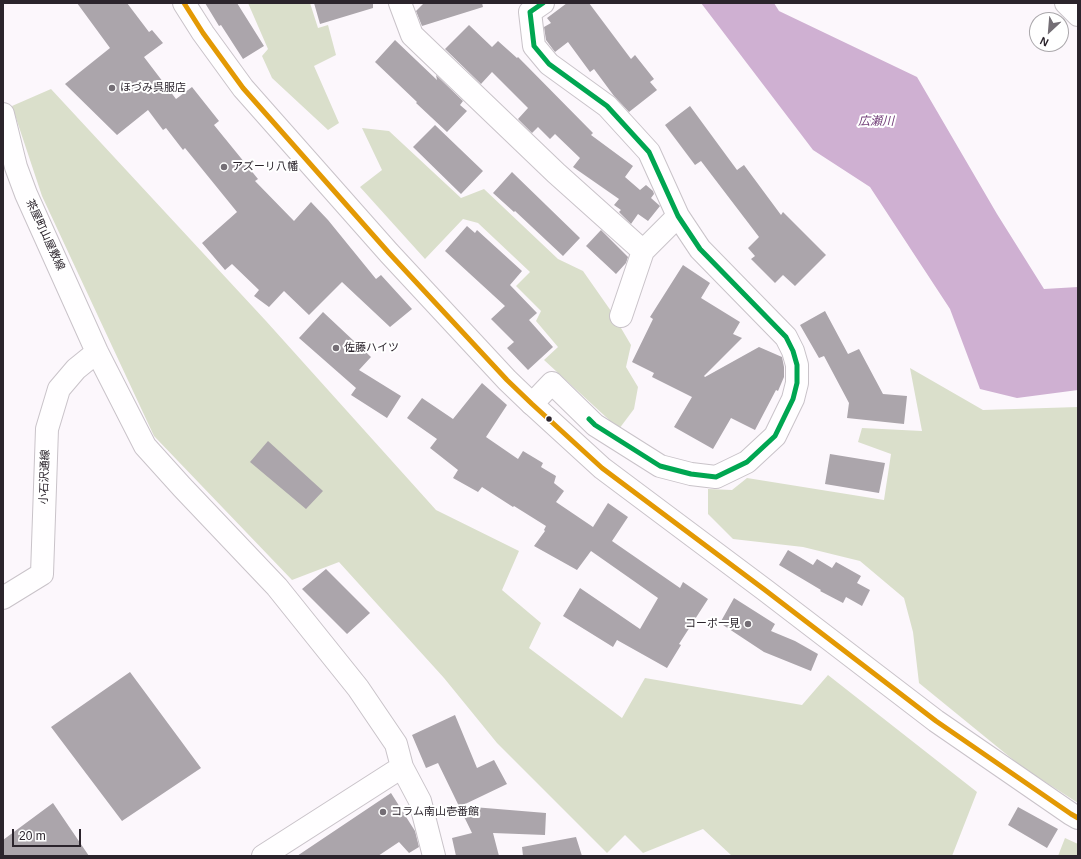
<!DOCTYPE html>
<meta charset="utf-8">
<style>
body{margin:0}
#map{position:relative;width:1081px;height:859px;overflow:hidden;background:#fcf7fc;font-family:Helvetica,sans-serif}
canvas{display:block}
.frame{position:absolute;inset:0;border:4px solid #2b242c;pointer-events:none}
.north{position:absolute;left:1029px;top:12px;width:40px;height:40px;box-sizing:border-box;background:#fff;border:1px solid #aaa7ab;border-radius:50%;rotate:206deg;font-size:11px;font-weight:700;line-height:16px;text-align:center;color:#2b242c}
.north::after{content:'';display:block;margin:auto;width:14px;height:18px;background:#746e75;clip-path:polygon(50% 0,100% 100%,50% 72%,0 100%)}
.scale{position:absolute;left:12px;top:829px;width:69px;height:18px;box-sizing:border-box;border:2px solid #2b242c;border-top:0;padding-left:5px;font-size:12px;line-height:14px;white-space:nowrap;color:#2b242c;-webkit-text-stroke:3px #fff;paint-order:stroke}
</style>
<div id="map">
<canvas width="1081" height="859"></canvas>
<div class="frame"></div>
<div class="north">N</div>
<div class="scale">20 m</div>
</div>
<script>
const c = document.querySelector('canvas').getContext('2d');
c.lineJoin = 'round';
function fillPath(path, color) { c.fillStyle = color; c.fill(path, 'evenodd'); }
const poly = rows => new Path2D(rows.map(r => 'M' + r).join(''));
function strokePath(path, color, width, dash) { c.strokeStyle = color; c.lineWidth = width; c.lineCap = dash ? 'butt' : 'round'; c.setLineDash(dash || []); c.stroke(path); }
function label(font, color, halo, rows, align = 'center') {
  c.font = font + ' Helvetica,"Noto Sans JP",sans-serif'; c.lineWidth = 4; c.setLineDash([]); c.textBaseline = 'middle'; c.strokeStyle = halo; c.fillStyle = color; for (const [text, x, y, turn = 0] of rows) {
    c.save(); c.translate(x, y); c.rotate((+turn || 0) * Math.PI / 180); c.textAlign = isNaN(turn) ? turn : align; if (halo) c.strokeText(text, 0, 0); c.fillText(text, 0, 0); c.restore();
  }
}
fillPath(poly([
 [248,3,310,3,318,28,328,25,336,55,314,66,339,123,328,130,272,78,262,56,268,49],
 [51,89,266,321,436,510,519,551,502,590,541,623,529,648,622,718,645,678,802,705,828,675,977,792,952,856,732,856,703,829,643,853,625,835,607,853,497,743,444,678,339,562,292,580,154,436,42,196,12,106],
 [362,128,389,131,461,198,484,189,558,259,583,271,611,311,631,345,626,367,638,387,634,409,619,429,544,360,558,347,536,321,541,311,516,286,530,272,478,223,463,219,425,259,360,187,382,170],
 [910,368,983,410,1078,407,1078,803,1022,767,919,683,913,632,904,598,860,561,803,547,733,539,708,514,708,489,732,490,747,478,884,500,891,454,858,442,862,428,922,431],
 [1065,838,1078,844,1078,856,1058,856]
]), '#dadfcb');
fillPath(poly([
 [701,3,774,3,779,11,917,77,997,214,1044,289,1078,287,1078,390,1017,398,980,389,950,309,870,187,813,150]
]), '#cfb0d2');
fillPath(poly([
 [77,3,127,3,149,32,152,30,163,43,144,57,176,99,192,87,219,121,214,125,258,179,255,181,294,221,311,202,328,220,376,279,381,275,412,309,390,327,342,282,309,315,284,291,269,307,254,296,259,290,232,264,225,270,202,243,237,212,185,148,183,150,166,128,163,130,148,110,117,135,65,84,110,48],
 [205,3,237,3,264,46,243,59,221,25,219,26],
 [314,3,373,3,373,8,320,24],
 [424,3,482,3,483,7,422,26,416,11],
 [567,3,589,3,631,59,635,55,654,79,650,82,657,90,629,112,614,96,594,69,590,72,568,42,555,52,546,40,544,27,551,23,547,18],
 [469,25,492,47,498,41,517,58,518,57,593,133,591,135,633,166,625,177,640,190,646,185,653,191,654,194,651,198,660,206,648,221,638,214,631,224,619,212,621,210,614,205,619,199,573,167,580,158,555,134,550,139,538,127,532,133,518,119,528,108,492,72,481,84,445,49],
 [395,40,437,80,436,75,463,101,460,105,467,111,447,132,416,103,417,102,375,62],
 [690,106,737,170,744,165,781,215,783,212,826,255,795,286,783,275,775,283,751,259,755,256,748,248,759,237,701,161,695,165,665,125],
 [435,125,483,171,461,194,413,147],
 [512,172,580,238,563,256,515,211,514,212,493,193],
 [467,226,475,233,477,230,522,271,510,285,537,313,529,320,553,347,528,370,507,348,514,342,491,319,505,306,445,251],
 [601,230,628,257,626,263,616,274,586,246],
 [683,265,710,283,701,298,740,322,733,334,742,338,704,376,705,377,759,347,782,357,784,367,784,377,778,391,776,390,755,430,731,418,713,449,674,427,692,397,652,377,654,373,632,362,653,319,650,317],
 [825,311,848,354,859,349,883,394,907,396,904,424,847,418,849,403,824,356,819,358,800,325],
 [323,312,371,357,359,370,401,396,387,418,351,395,356,388,299,338],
 [482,383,507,405,486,437,518,459,523,451,543,463,541,467,556,476,554,483,564,491,556,502,593,527,608,503,628,517,612,541,680,588,683,582,708,599,679,644,681,645,667,668,617,640,613,647,563,616,580,588,640,629,658,598,591,551,577,570,534,546,545,531,544,530,546,526,514,506,513,507,482,487,478,492,453,478,458,470,430,448,437,439,407,418,422,398,453,419],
 [268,441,323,491,306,509,250,462],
 [830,454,885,463,879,493,825,484],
 [788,550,813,565,817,559,832,568,836,562,861,576,857,583,870,590,862,606,846,597,843,603,820,591,821,590,779,565],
 [326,569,370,613,347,634,302,589],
 [734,598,775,624,771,631,795,641,818,654,811,671,764,652,720,623],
 [130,672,201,768,122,821,51,727],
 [455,715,477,768,494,760,507,784,461,806,546,813,545,835,493,833,499,856,456,856,452,838,472,833,438,763,426,768,412,735],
 [391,793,415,831,419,847,409,853,399,842,378,856,297,856],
 [53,803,89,856,3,856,3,840],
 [1018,807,1058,829,1047,848,1008,825],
 [576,837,582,856,523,856,522,847]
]), '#aba5ab');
const minor = poly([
 [400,3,412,35,556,173,643,251],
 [1066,3,1078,15],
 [3,114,16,167,26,194,97,352,145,446,182,487,277,587,358,688,396,744,402,767,420,801,434,856],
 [621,316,643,251,678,216],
 [532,404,552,383,595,425,660,466,691,474,716,477,747,462,775,436,793,399,797,383,797,365,793,351,786,337,700,249,678,216,649,152,607,106,549,64,534,46,530,12,543,3],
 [3,598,42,574,47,429,59,389,76,369,97,352],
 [263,856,402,767]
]);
const major = poly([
 [184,3,203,33,243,88,389,253,507,380,532,404,602,468,765,590,936,721,1071,814,1078,818]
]);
strokePath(minor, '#c9c3c9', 24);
strokePath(major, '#c9c3c9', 24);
strokePath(minor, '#fffeff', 22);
strokePath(major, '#fffeff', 22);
strokePath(poly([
 [184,3,203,33,243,88,389,253,507,380,532,404,602,468,765,590,936,721,1071,814,1078,818]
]), '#e39904', 5);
strokePath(poly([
 [543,3,530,12,534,46,549,64,607,106,649,152,678,216,700,249,786,337,793,351,797,365,797,383,793,399,775,436,747,462,716,477,691,474,660,466,595,425,589,419]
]), '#00a651', 5);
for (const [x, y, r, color] of [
 [112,88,4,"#746e75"],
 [224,167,4,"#746e75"],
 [336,348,4,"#746e75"],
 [549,419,3.5,"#2b242c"],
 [748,624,4,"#746e75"],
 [383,812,4,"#746e75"]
]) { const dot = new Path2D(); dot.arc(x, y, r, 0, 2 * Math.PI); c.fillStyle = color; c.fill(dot); strokePath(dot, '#fff', 1.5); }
label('11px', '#2b242c', '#fff', [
 ["ほづみ呉服店",120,88],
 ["アズーリ八幡",232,167],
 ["佐藤ハイツ",344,348],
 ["コーポ一見",740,624,"right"],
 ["コラム南山壱番館",391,812]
], 'left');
label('11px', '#2b242c', '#fff', [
 ["茶屋町山屋敷線",45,235,65],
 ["小石沢通線",45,477,-88]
]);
label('italic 12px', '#713c77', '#fff', [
 ["広瀬川",876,122]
]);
</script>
